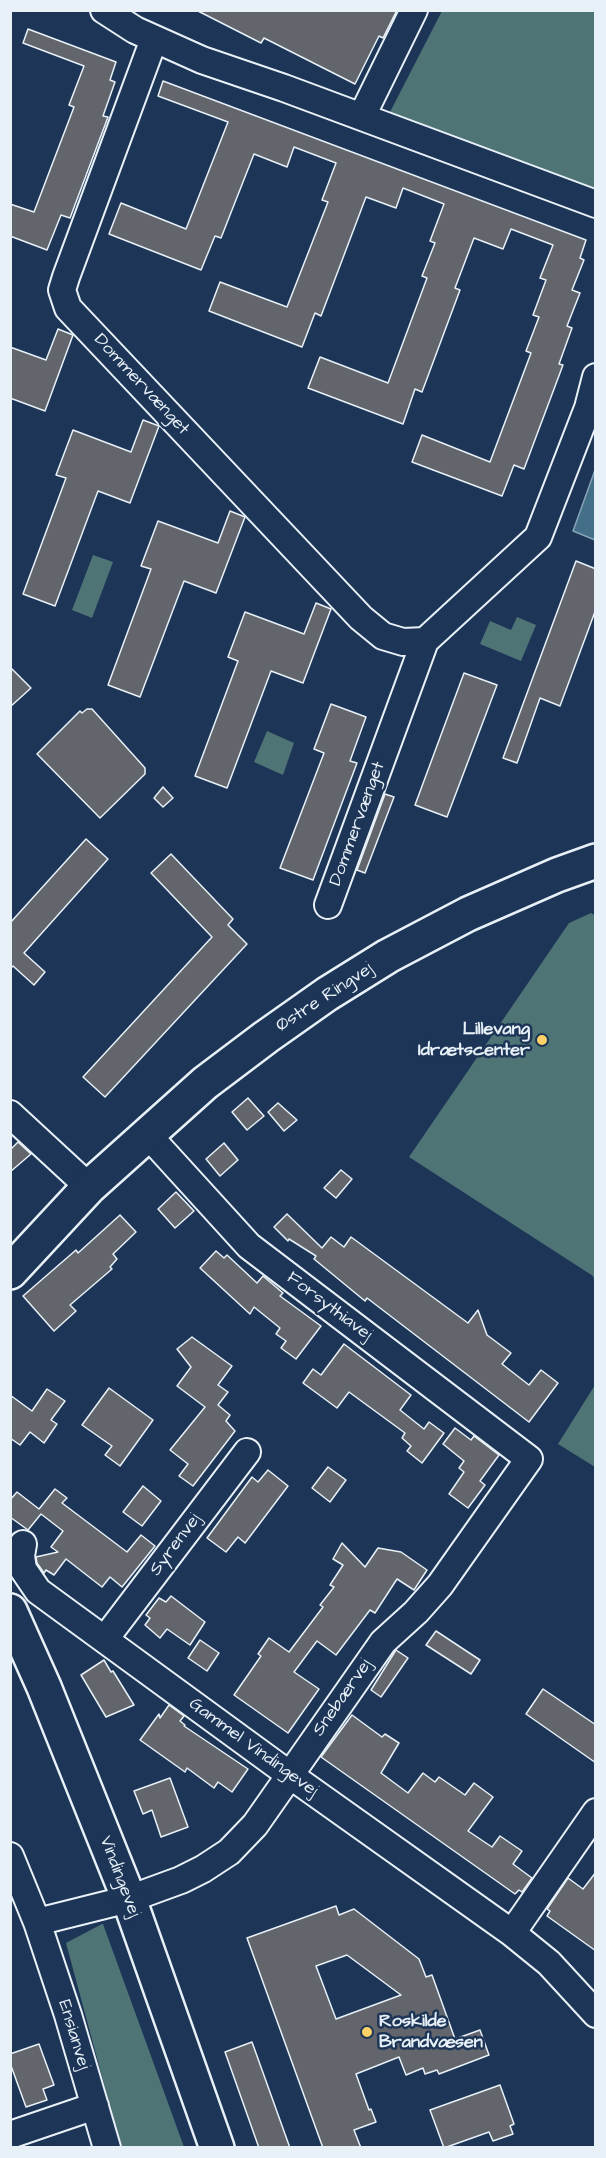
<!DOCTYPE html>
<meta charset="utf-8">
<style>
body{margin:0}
#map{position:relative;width:606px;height:2158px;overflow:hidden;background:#1d3557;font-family:"Architects Daughter",sans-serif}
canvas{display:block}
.frame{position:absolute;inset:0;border:12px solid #e8f1f8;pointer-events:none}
</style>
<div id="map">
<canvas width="606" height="2158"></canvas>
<div class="frame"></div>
</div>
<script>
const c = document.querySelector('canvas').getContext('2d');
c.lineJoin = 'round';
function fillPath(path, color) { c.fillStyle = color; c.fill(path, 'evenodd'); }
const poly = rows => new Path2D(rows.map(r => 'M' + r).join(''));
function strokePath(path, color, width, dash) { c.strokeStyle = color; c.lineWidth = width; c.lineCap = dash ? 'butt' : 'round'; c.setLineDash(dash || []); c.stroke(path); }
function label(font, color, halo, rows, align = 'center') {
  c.font = font + ' "Architects Daughter",sans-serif'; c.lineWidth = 5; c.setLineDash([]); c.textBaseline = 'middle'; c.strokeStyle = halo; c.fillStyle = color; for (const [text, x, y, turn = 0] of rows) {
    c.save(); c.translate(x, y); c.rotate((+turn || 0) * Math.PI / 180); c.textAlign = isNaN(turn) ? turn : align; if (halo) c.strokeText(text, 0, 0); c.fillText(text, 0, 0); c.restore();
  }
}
fillPath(poly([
 [442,11,595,11,595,189,390,112],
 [93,555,113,562,92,618,72,610],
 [517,617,536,625,521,661,480,644,490,621,511,630],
 [267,731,294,743,283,775,254,762],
 [591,913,596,916,595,1284,593,1276,409,1157,569,923],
 [595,1385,595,1467,558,1444],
 [102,1924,103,1924,184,2147,121,2147,66,1943]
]), '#4f7476');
const water = poly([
 [595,470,595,540,573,531,595,470]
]);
fillPath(water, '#446f89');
strokePath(water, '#86a3b5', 1.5);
const building = poly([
 [196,10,397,10,383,38,379,36,355,84,264,38,261,43,196,10],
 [28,29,116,62,110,80,115,82,103,116,108,117,70,218,61,215,47,250,10,236,10,204,34,212,74,107,69,105,84,66,23,43,28,29],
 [163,81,586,240,580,258,584,260,572,290,580,293,567,326,572,328,559,364,563,365,524,469,514,465,502,496,412,462,422,435,490,462,531,353,526,351,539,317,533,315,546,280,540,278,553,245,511,229,503,249,474,238,455,288,460,290,422,392,415,389,403,424,308,388,320,357,388,383,427,278,422,276,435,243,430,241,444,204,403,188,396,208,366,197,321,316,315,313,302,347,209,311,220,282,287,307,328,202,322,200,336,163,294,147,287,167,254,154,221,238,215,236,201,270,109,234,121,203,186,229,228,122,158,96,163,81],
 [58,329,73,335,45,411,10,398,10,347,46,360,58,329],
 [143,420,159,426,130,503,98,491,55,606,23,594,66,478,56,475,73,430,131,452,143,420],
 [230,511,245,517,216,593,184,581,140,697,108,685,151,569,141,566,158,521,218,543,230,511],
 [576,561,596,569,596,609,560,706,540,698,517,763,503,758,576,561],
 [316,603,331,609,303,683,271,671,227,788,195,776,238,661,228,657,245,612,304,634,316,603],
 [10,667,31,688,10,707,10,667],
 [464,673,497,685,447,817,415,805,464,673],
 [331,704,366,717,350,761,357,763,313,880,280,868,324,753,314,749,331,704],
 [87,709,92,709,145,768,145,774,100,818,37,754,80,711,82,713,87,709],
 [163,787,173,798,163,807,154,798,163,787],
 [385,794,394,797,365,873,357,870,385,794],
 [86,839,108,859,24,953,45,972,34,985,13,966,10,969,10,923,86,839],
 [171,854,233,919,228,925,247,944,105,1097,83,1077,212,937,151,873,171,854],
 [248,1098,264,1116,247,1130,232,1112,248,1098],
 [278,1103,297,1120,284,1131,268,1112,278,1103],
 [18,1142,31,1154,10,1172,10,1150,18,1142],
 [224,1143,238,1160,220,1176,206,1159,224,1143],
 [341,1170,352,1179,336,1198,324,1188,341,1170],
 [176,1192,194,1211,175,1228,158,1209,176,1192],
 [287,1214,322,1248,331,1237,344,1247,351,1237,468,1323,478,1310,487,1335,511,1353,502,1364,529,1385,541,1370,558,1383,529,1422,367,1298,365,1301,314,1259,316,1256,289,1239,288,1241,274,1227,287,1214],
 [120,1215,136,1232,113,1254,117,1259,110,1267,112,1269,70,1305,76,1311,54,1331,23,1296,76,1250,78,1253,120,1215],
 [216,1251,224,1258,227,1255,257,1283,263,1276,283,1293,280,1296,321,1326,296,1359,281,1348,286,1341,276,1334,280,1328,254,1307,250,1314,200,1268,216,1251],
 [192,1337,232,1366,218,1385,228,1392,218,1405,230,1415,226,1421,235,1431,193,1486,179,1476,188,1464,170,1450,205,1407,177,1386,191,1367,177,1349,192,1337],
 [344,1344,411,1395,400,1410,424,1429,429,1422,444,1433,422,1463,407,1451,411,1446,402,1438,405,1433,349,1392,337,1408,303,1383,313,1369,321,1375,344,1344],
 [109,1388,153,1420,120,1466,105,1455,112,1446,82,1425,109,1388],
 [47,1389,65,1401,51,1420,57,1424,44,1443,30,1432,20,1445,10,1438,10,1395,32,1411,47,1389],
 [455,1428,471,1440,474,1436,499,1455,480,1481,485,1485,468,1508,449,1494,464,1472,459,1468,464,1461,443,1444,455,1428],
 [328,1467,346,1480,330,1502,312,1488,328,1467],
 [268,1470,288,1486,245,1543,238,1537,226,1552,207,1538,252,1477,258,1482,268,1470],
 [143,1486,161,1501,142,1526,123,1512,143,1486],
 [55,1489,67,1498,62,1503,127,1552,141,1535,155,1546,122,1587,110,1577,102,1587,66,1559,54,1575,46,1570,44,1573,37,1563,36,1557,58,1552,51,1547,63,1531,41,1514,28,1530,10,1517,10,1500,17,1492,39,1509,55,1489],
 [342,1543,365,1567,378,1548,401,1552,427,1570,414,1590,397,1579,375,1613,370,1610,336,1655,317,1641,294,1672,319,1689,288,1733,234,1695,261,1656,258,1654,269,1638,289,1652,323,1607,320,1605,334,1587,330,1585,343,1565,333,1559,342,1543],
 [171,1596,205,1622,190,1645,167,1629,160,1638,145,1625,150,1618,146,1615,159,1598,166,1602,171,1596],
 [436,1631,480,1660,471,1674,426,1645,436,1631],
 [200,1640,219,1653,207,1671,188,1658,200,1640],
 [396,1650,408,1658,381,1697,371,1690,396,1650],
 [104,1660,111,1672,113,1671,134,1705,106,1717,81,1675,104,1660],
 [543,1689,596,1725,596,1763,526,1714,543,1689],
 [169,1705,184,1716,180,1721,185,1725,184,1726,248,1769,232,1792,218,1782,214,1788,187,1768,185,1772,140,1740,159,1714,160,1718,169,1705],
 [352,1715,382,1737,385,1734,399,1743,381,1773,408,1793,423,1773,435,1782,439,1777,465,1795,474,1783,493,1797,468,1831,492,1847,500,1836,522,1851,513,1864,532,1878,522,1892,519,1890,515,1894,321,1757,352,1715],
 [170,1778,188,1827,161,1837,152,1810,143,1814,134,1791,170,1778],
 [596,1872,596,1951,547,1916,550,1911,547,1909,568,1878,583,1889,596,1872],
 [336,1906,339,1915,354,1909,419,1959,426,1977,432,1975,455,2039,480,2030,489,2055,439,2074,437,2070,425,2074,423,2068,406,2075,399,2057,356,2074,369,2110,371,2109,376,2122,354,2130,361,2148,323,2148,247,1938,336,1906],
 [347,1955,401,1995,336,2019,316,1966,347,1955],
 [252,2042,290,2148,259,2148,225,2052,252,2042],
 [39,2044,54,2085,43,2089,47,2100,26,2107,10,2063,10,2054,39,2044],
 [500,2085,514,2124,510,2126,513,2134,493,2141,489,2132,444,2148,430,2110,500,2085]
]);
fillPath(building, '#62656c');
strokePath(building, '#e8f1f8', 1.5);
const minor = poly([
 [104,10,135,30,202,60,284,88,596,204],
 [154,39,66,277,62,290,68,308,361,618,383,636,403,642,425,641],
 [362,116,414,10],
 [328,905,425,641,538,537,588,408,596,377],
 [10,1114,89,1187],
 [23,1544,21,1556,23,1569,38,1591,301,1783,512,1933,549,1963,596,2014],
 [105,1639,247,1452],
 [10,1856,37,1922,68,2015,107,2148],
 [37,1922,129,1899,181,1880,203,1869,229,1852,255,1825,383,1642,416,1612,440,1585,529,1459,249,1246,147,1134],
 [512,1933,596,1812],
 [10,2135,95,2106]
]);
const major = poly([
 [10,1272,89,1187,205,1083,266,1037,327,994,388,956,468,914,557,875,596,861],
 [10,1611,44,1687,129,1899,217,2148]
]);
strokePath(minor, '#e8f1f8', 30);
strokePath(major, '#e8f1f8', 38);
strokePath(minor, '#1d3557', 26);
strokePath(major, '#1d3557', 33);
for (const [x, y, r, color] of [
 [542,1040,6,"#ffd166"],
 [367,2032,6,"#ffd166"]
]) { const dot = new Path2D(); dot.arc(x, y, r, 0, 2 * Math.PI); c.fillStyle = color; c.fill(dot); strokePath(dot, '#1d3557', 2); }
label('18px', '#e8f1f8', '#1d3557', [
 ["Dommervænget",141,385,47],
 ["Dommervænget",358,824,-70],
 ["Østre Ringvej",325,998,-33],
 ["Forsythiavej",329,1307,37],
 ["Syrenvej",176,1545,-53],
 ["Snebærvej",343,1698,-55],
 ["Gammel Vindingevej",253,1748,36],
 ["Vindingevej",119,1877,69],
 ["Ensianvej",73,2035,73]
]);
label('bold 18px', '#e8f1f8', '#1d3557', [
 ["Lillevang",530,1030],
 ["Idrætscenter",530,1051],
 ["Roskilde",379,2022,"left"],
 ["Brandvæsen",379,2043,"left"]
], 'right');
</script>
